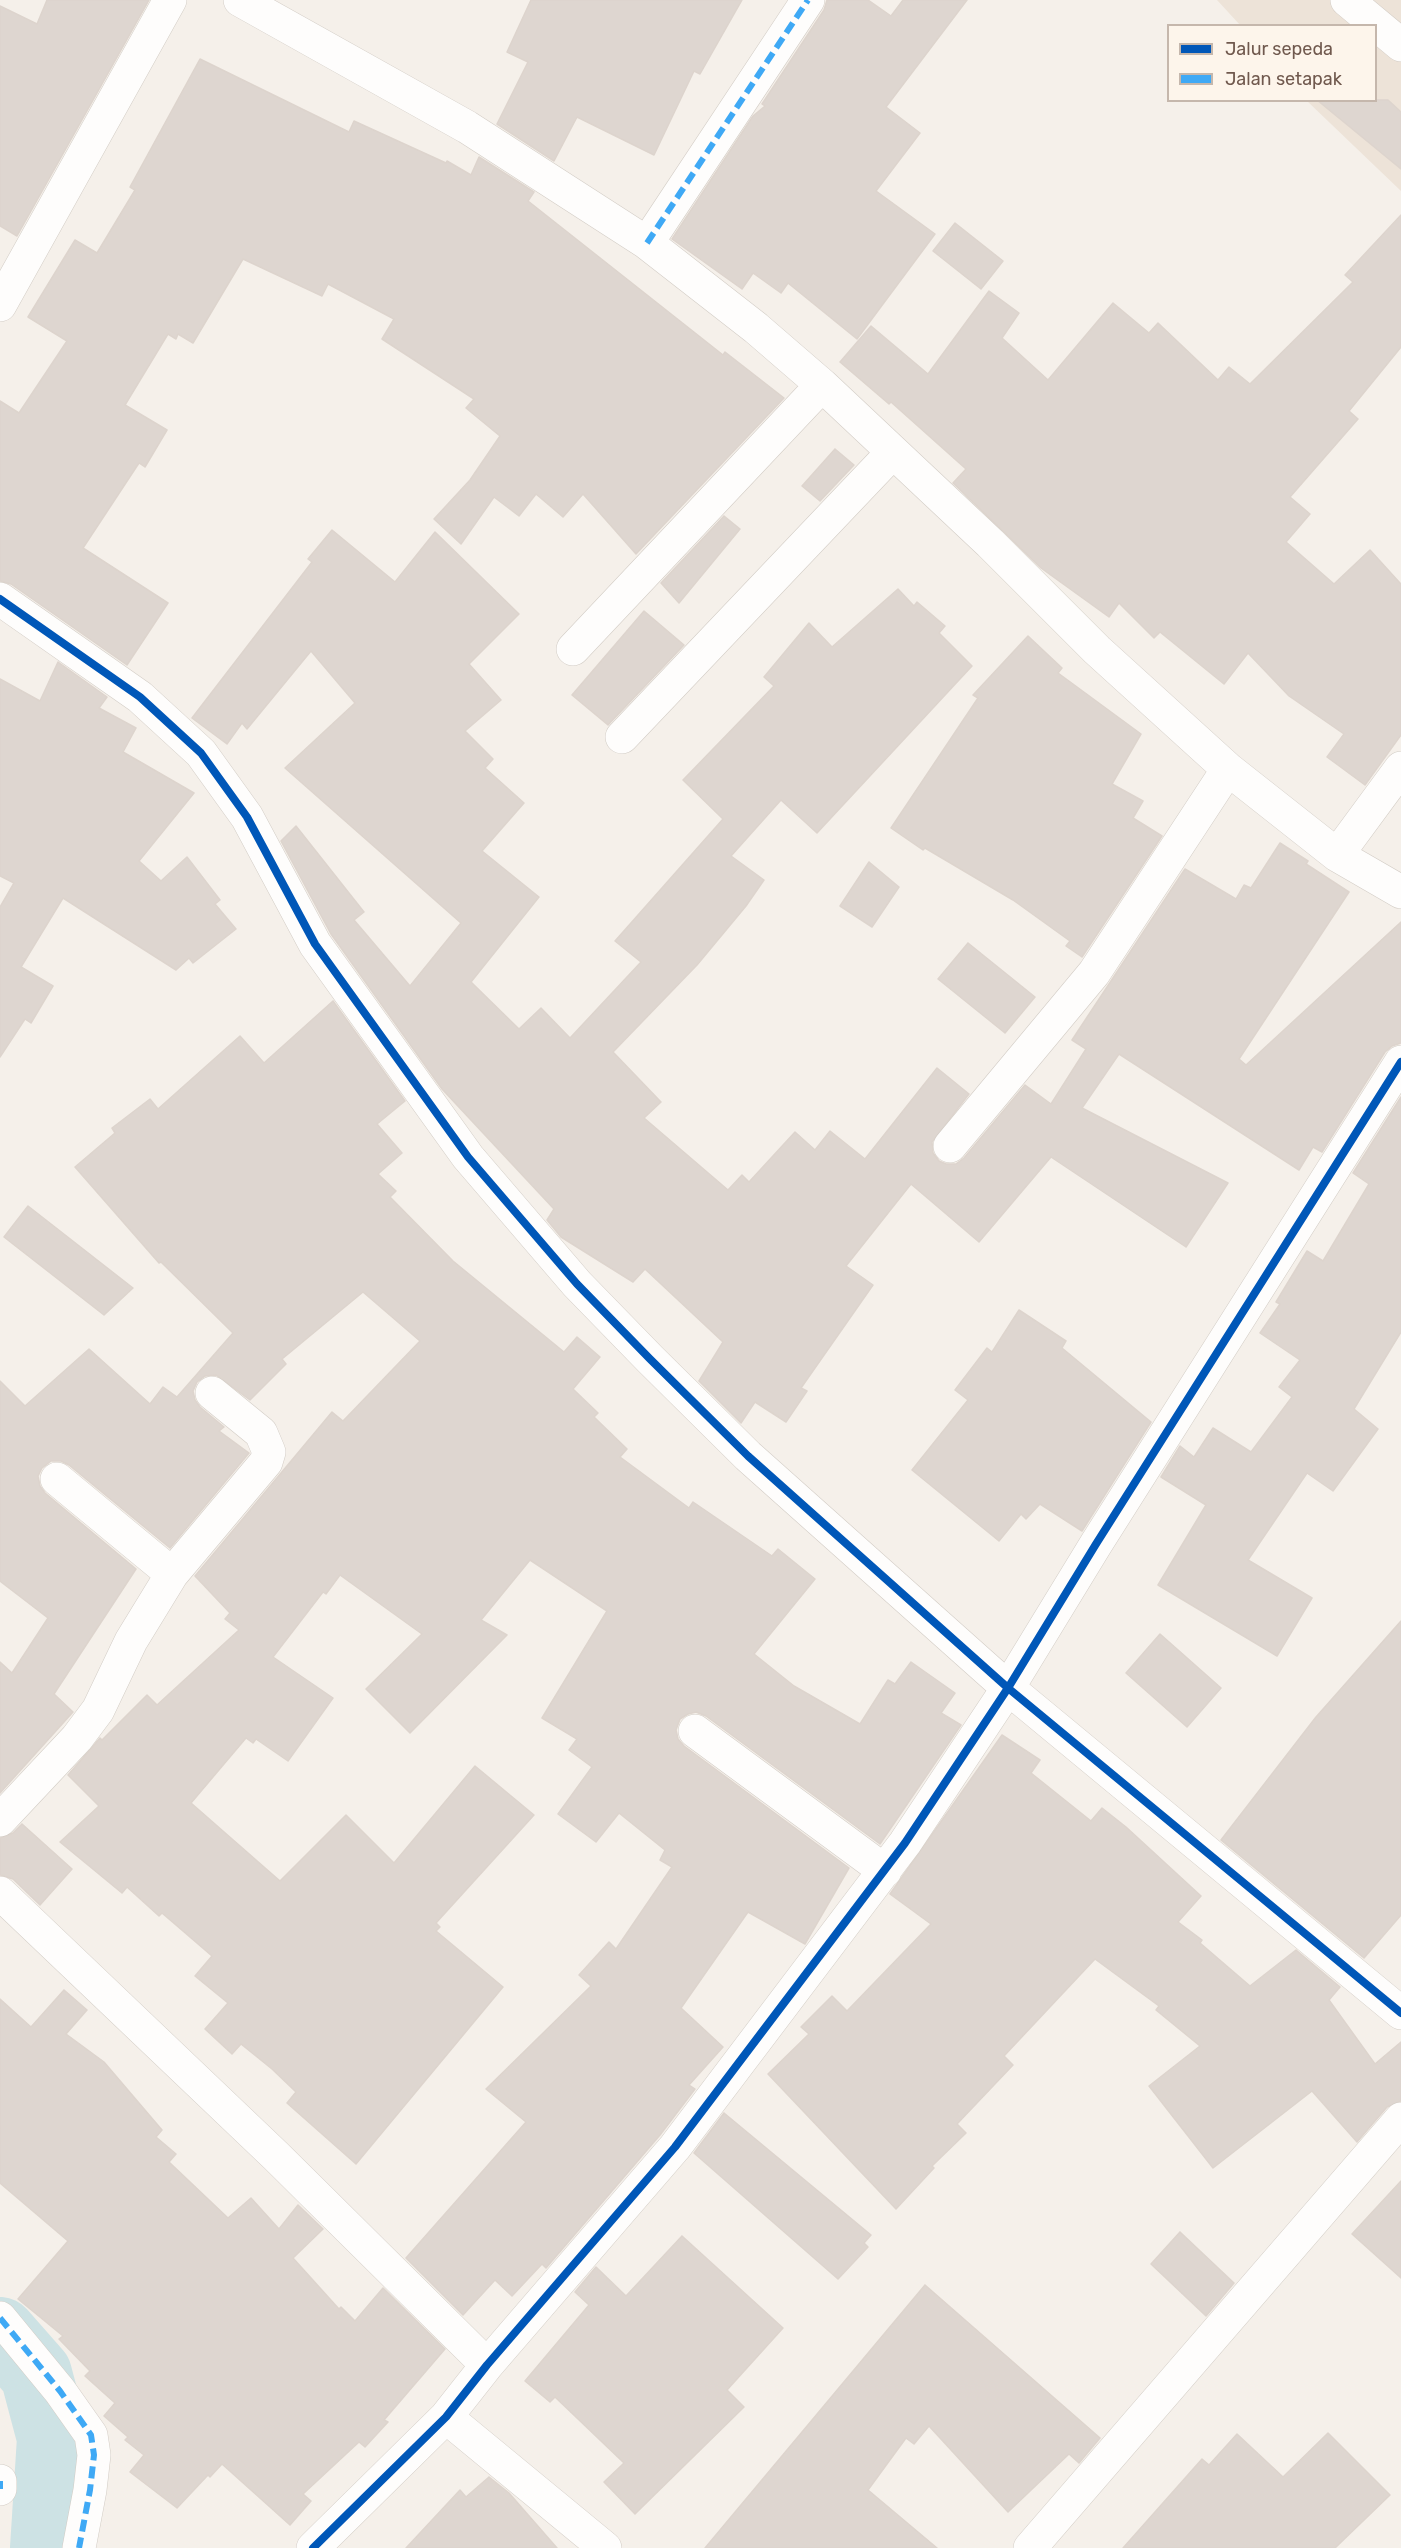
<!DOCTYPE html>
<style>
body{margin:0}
#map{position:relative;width:1401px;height:2548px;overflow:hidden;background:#f5f0ea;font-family:Rubik,sans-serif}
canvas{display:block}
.legend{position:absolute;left:1167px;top:24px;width:210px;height:78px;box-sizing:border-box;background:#fdf5eb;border:2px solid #c5b7ac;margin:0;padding:8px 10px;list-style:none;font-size:18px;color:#70594e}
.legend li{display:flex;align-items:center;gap:12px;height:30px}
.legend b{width:30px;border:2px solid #c5b7ac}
</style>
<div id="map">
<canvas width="1401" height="2548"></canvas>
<ul class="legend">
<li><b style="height:8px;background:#0057b8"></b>Jalur sepeda</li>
<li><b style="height:8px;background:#3fa9f5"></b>Jalan setapak</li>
</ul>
</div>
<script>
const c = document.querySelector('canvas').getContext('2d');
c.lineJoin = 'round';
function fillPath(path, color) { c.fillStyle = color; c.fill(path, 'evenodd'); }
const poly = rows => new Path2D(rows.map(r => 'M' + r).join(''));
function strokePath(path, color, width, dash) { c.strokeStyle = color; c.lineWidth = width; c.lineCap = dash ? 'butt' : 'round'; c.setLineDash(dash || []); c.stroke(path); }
fillPath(poly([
 [1217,0,1401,0,1401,191,1307,101,1376,100,1376,26,1240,25]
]), '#ede3d8');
strokePath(poly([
 [0,2333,36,2374,53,2438,46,2548]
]), '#cde2e4', 72);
const building = poly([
 [47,0,149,0,17,236,0,226,0,6,37,24,47,0],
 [531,0,742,0,700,74,694,71,654,155,577,117,554,161,497,124,528,62,507,52,531,0],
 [827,0,868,0,891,16,903,0,967,0,886,107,920,133,876,191,935,234,857,339,788,283,781,293,753,273,742,289,672,239,753,116,765,106,762,104,824,10,827,0],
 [200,59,349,132,354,121,446,163,447,161,471,175,479,157,534,192,528,201,723,355,725,352,784,398,636,554,583,494,563,517,536,494,519,516,494,497,461,544,434,519,470,480,500,436,466,408,474,399,382,339,394,319,328,284,322,296,243,259,193,343,178,334,176,339,168,334,125,405,167,430,145,467,139,463,83,548,168,603,127,665,11,584,0,581,0,401,19,413,67,341,28,317,75,240,97,253,135,190,130,187,200,59],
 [1317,100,1388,100,1401,112,1401,169,1317,100],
 [1401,215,1401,347,1349,411,1358,419,1290,497,1310,514,1286,542,1334,584,1370,550,1401,584,1401,735,1365,785,1327,757,1344,734,1289,696,1248,653,1224,684,1160,632,1154,638,1119,603,1109,617,1041,568,953,483,966,469,891,402,889,404,840,362,871,326,928,374,989,291,1019,313,1002,338,1048,380,1113,303,1149,333,1158,323,1218,380,1229,367,1250,384,1353,282,1345,275,1401,215],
 [955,223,1003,261,981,289,933,251,955,223],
 [835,449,854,465,820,501,802,486,835,449],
 [724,516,740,529,679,603,661,583,724,516],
 [332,530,395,582,435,532,519,614,469,664,501,700,465,731,493,759,485,768,524,803,482,851,539,897,471,982,519,1029,541,1008,570,1038,641,962,615,941,723,819,683,780,774,686,764,677,809,623,832,647,898,589,914,606,917,602,945,626,939,633,972,666,817,833,781,800,731,856,764,880,746,906,697,965,613,1052,661,1102,644,1118,728,1190,742,1175,749,1182,795,1132,815,1150,830,1131,865,1159,937,1068,969,1094,932,1142,933,1153,939,1161,946,1164,956,1164,964,1158,1025,1085,1051,1104,1086,1049,1072,1040,1185,869,1236,899,1244,885,1251,888,1280,843,1308,861,1306,864,1349,892,1239,1059,1246,1065,1401,922,1401,1043,1392,1046,1385,1052,1322,1152,1313,1147,1299,1170,1119,1054,1082,1108,1228,1183,1186,1247,1051,1157,979,1242,911,1184,846,1266,873,1285,801,1388,807,1391,786,1422,755,1402,741,1423,699,1381,723,1342,645,1269,633,1282,561,1237,547,1220,554,1209,442,1089,331,934,281,841,296,826,364,912,354,920,410,986,461,923,285,768,355,703,311,651,247,729,242,723,227,744,192,718,312,562,308,559,332,530],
 [644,611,684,645,608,725,572,695,644,611],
 [1028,636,1062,668,1058,673,1141,734,1112,784,1143,801,1133,818,1162,836,1082,957,1066,946,1070,941,1013,900,925,848,923,850,891,828,978,698,973,695,1028,636],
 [58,662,107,697,99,708,136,728,123,752,194,793,139,861,161,881,187,857,220,900,215,904,236,929,193,963,189,958,176,970,63,898,21,967,53,986,31,1023,25,1019,0,1057,0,907,14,883,0,876,0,679,40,701,58,662],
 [869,862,899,887,872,927,840,906,869,862],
 [968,943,1035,997,1005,1033,938,979,968,943],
 [333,1001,405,1101,377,1124,402,1153,378,1174,396,1191,390,1197,453,1261,564,1352,577,1337,600,1357,573,1389,598,1413,594,1417,627,1449,620,1457,689,1508,693,1502,772,1556,778,1549,815,1579,754,1654,794,1686,860,1724,888,1680,895,1684,911,1662,955,1693,941,1713,961,1725,880,1844,706,1716,696,1712,688,1714,680,1719,676,1730,678,1739,684,1746,849,1868,805,1944,748,1912,681,2008,723,2047,689,2085,695,2089,660,2135,546,2268,542,2264,512,2296,495,2280,463,2315,406,2258,526,2122,486,2089,591,1986,579,1975,609,1942,616,1949,672,1867,660,1860,665,1850,619,1813,596,1842,558,1814,592,1767,569,1750,577,1739,542,1718,607,1611,530,1560,481,1620,507,1635,410,1733,366,1689,422,1634,340,1575,326,1594,323,1592,273,1657,333,1698,288,1761,256,1739,253,1743,246,1738,191,1803,280,1881,346,1815,394,1863,475,1766,534,1815,436,1923,440,1927,436,1931,503,1987,356,2164,287,2103,296,2092,272,2069,241,2044,232,2054,205,2029,228,2003,195,1976,212,1956,162,1913,159,1916,127,1887,122,1893,60,1842,99,1806,68,1775,100,1738,102,1740,147,1695,157,1705,239,1630,225,1619,230,1613,195,1576,332,1412,343,1421,420,1341,363,1292,282,1359,286,1364,250,1400,216,1375,205,1376,197,1382,193,1391,195,1400,200,1407,224,1427,219,1431,249,1453,170,1548,69,1465,61,1461,51,1461,42,1468,38,1476,40,1486,45,1493,136,1569,54,1694,73,1712,0,1793,0,1662,12,1673,48,1618,0,1581,0,1381,25,1406,89,1349,150,1404,163,1387,177,1397,233,1333,161,1262,159,1263,75,1167,115,1133,112,1128,150,1099,158,1109,240,1036,264,1063,333,1001],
 [1401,1097,1401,1332,1354,1409,1378,1429,1333,1491,1307,1473,1248,1560,1312,1598,1277,1656,1158,1585,1206,1505,1161,1477,1180,1446,1194,1457,1213,1428,1251,1452,1292,1397,1279,1387,1300,1360,1260,1333,1280,1304,1276,1302,1307,1251,1323,1261,1369,1184,1353,1173,1401,1097],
 [28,1206,133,1288,104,1315,4,1237,28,1206],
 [1019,1310,1066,1341,1062,1348,1151,1422,1082,1531,1040,1504,1026,1519,1021,1514,999,1541,912,1470,968,1400,955,1390,987,1348,992,1352,1019,1310],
 [1401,1621,1401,1915,1364,1958,1221,1840,1316,1717,1401,1621],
 [1160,1634,1221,1688,1187,1727,1126,1673,1160,1634],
 [1002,1735,1040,1760,1031,1773,1091,1821,1102,1808,1126,1827,1201,1896,1178,1922,1202,1940,1200,1943,1250,1986,1296,1950,1340,1987,1329,2000,1375,2064,1401,2042,1401,2101,1387,2107,1357,2142,1312,2091,1213,2168,1149,2086,1200,2046,1156,2010,1159,2006,1095,1959,1004,2056,1013,2065,957,2124,966,2133,932,2166,934,2168,896,2209,768,2074,809,2034,801,2027,832,1996,847,2011,931,1924,890,1894,1002,1735],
 [22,1824,72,1869,40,1905,13,1879,0,1875,0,1838,13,1833,22,1824],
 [64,1990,87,2010,66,2034,104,2062,162,2130,156,2137,176,2154,169,2162,228,2218,251,2198,279,2229,298,2205,323,2229,293,2258,339,2309,341,2307,355,2321,383,2288,445,2349,384,2420,388,2422,365,2447,359,2442,303,2494,311,2501,290,2525,222,2464,210,2477,208,2475,177,2508,130,2472,144,2455,125,2440,128,2437,104,2416,115,2403,85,2376,90,2371,59,2339,63,2336,18,2299,68,2241,0,2183,0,1999,31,2027,64,1990],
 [724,2113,871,2235,864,2243,868,2247,838,2279,694,2153,724,2113],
 [1401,2181,1401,2278,1352,2234,1401,2181],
 [1180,2232,1234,2283,1206,2316,1151,2264,1180,2232],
 [682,2236,783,2328,727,2390,744,2407,635,2514,604,2482,624,2463,555,2397,550,2402,525,2381,589,2305,575,2292,596,2267,626,2296,682,2236],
 [925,2285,1100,2438,1079,2463,1069,2454,1008,2512,929,2426,914,2444,906,2438,868,2490,937,2548,705,2548,925,2285],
 [1328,2433,1390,2495,1335,2548,1123,2548,1202,2459,1209,2465,1237,2434,1283,2477,1328,2433],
 [489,2477,509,2493,557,2548,406,2548,460,2490,466,2497,489,2477]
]);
fillPath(building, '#ded6d0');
strokePath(building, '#ddd4cd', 1.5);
const minor = poly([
 [240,0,467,127,647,243,756,328,822,385,990,543,1097,650,1228,769,1337,855,1401,892],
 [1347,0,1401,45],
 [647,243,808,0],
 [0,305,170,0],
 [0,599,140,697,201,753,247,817,315,944,468,1157,577,1284,650,1359,748,1456,1008,1688,1401,2013],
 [573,649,822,385],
 [622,737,893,452],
 [1337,855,1401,768],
 [950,1146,1094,973,1228,769],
 [57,1479,172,1574],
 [695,1731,885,1871],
 [0,1820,77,1738,98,1710,131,1641,172,1574,266,1462,269,1452,261,1433,212,1393],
 [0,1893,276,2156,487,2365],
 [0,2318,60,2391,91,2435,94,2455,90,2490,79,2548],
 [446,2417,605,2548],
 [0,2481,0,2489],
 [313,2548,446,2417,487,2365,675,2147,905,1843,1008,1688,1096,1544,1401,1062],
 [1030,2548,1401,2119]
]);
strokePath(minor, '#d2ccc5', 34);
strokePath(minor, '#fefdfc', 33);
strokePath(poly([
 [647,243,808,0],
 [0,2318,60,2391,91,2435,94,2455,90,2490,79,2548],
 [0,2481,0,2489]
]), '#3fa9f5', 6, [12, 6]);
strokePath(poly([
 [0,599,140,697,201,753,247,817,315,944,468,1157,577,1284,650,1359,748,1456,1008,1688,1401,2013],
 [313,2548,446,2417,487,2365,675,2147,905,1843,1008,1688,1096,1544,1401,1062]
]), '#0057b8', 8);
</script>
